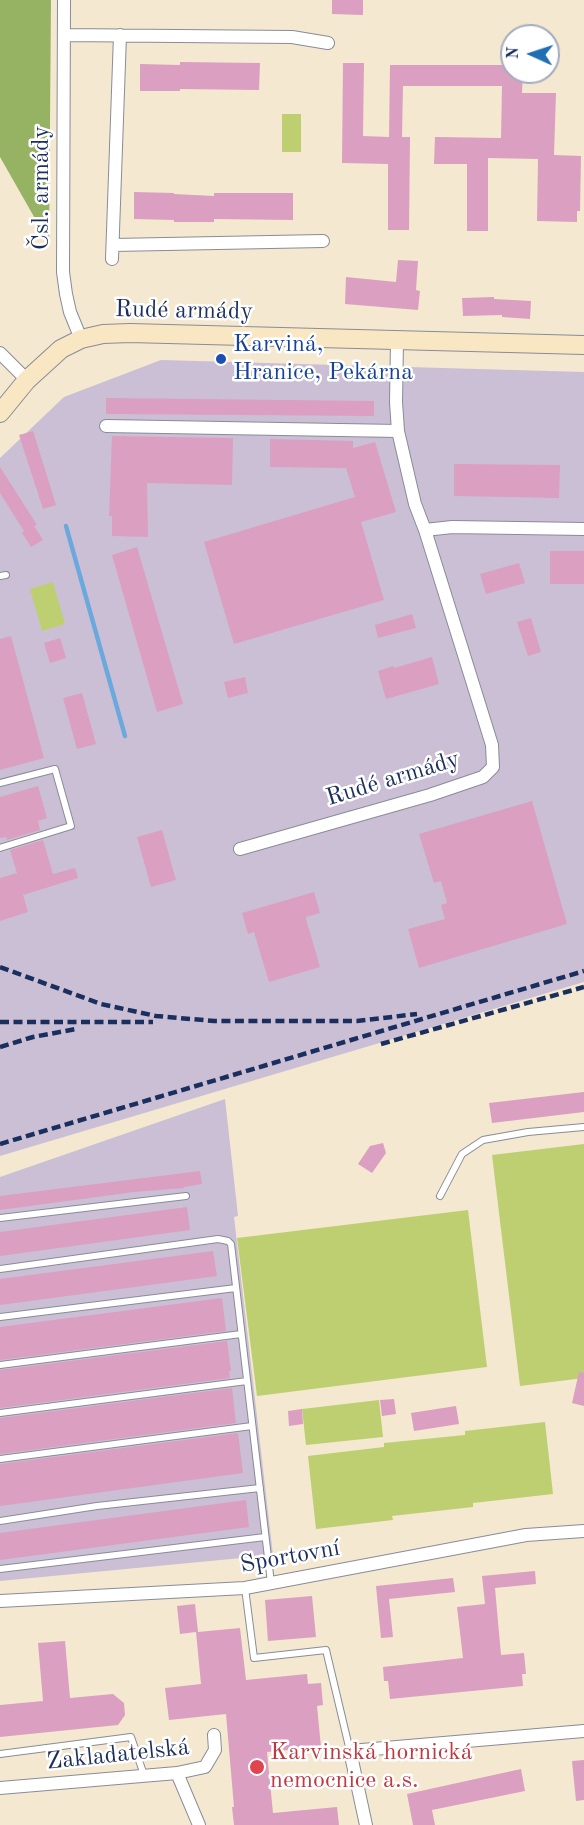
<!DOCTYPE html>
<meta charset="utf-8">
<style>
body{margin:0}
#map{position:relative;width:584px;height:1825px;overflow:hidden;background:#f4e8d0;font-family:"Old Standard TT",serif}
canvas{display:block}
.north{position:absolute;left:500px;top:24px;width:60px;height:60px;box-sizing:border-box;background:#fff;border:2px solid #a4acbf;border-radius:50%;rotate:273deg;font-size:16px;font-weight:700;line-height:24px;text-align:center;color:#1b2f5e}
.north::after{content:'';display:block;margin:auto;width:21px;height:27px;background:#1f6fb2;clip-path:polygon(50% 0,100% 100%,50% 72%,0 100%)}
</style>
<div id="map">
<canvas width="584" height="1825"></canvas>
<div class="north">N</div>
</div>
<script>
const c = document.querySelector('canvas').getContext('2d');
c.lineJoin = 'round';
function fillPath(path, color) { c.fillStyle = color; c.fill(path, 'evenodd'); }
const poly = rows => new Path2D(rows.map(r => 'M' + r).join(''));
function strokePath(path, color, width, dash) { c.strokeStyle = color; c.lineWidth = width; c.lineCap = dash ? 'butt' : 'round'; c.setLineDash(dash || []); c.stroke(path); }
function label(font, color, halo, rows, align = 'center') {
  c.font = font + ' "Old Standard TT",serif'; c.lineWidth = 5; c.setLineDash([]); c.textBaseline = 'middle'; c.strokeStyle = halo; c.fillStyle = color; for (const [text, x, y, turn = 0] of rows) {
    c.save(); c.translate(x, y); c.rotate((+turn || 0) * Math.PI / 180); c.textAlign = isNaN(turn) ? turn : align; if (halo) c.strokeText(text, 0, 0); c.fillText(text, 0, 0); c.restore();
  }
}
fillPath(poly([
 [161,360,584,372,584,982,0,1156,0,458,64,397],
 [225,1099,238,1216,234,1217,273,1555,0,1581,0,1177]
]), '#cbbfd5');
fillPath(poly([
 [282,114,301,114,301,152,282,152],
 [53,582,65,624,42,631,30,589],
 [584,1144,584,1378,520,1386,492,1155],
 [468,1210,487,1367,257,1396,237,1238],
 [379,1400,383,1437,306,1445,302,1409],
 [545,1422,553,1494,473,1503,473,1507,392,1516,393,1520,316,1529,308,1456,384,1447,384,1443,465,1435,465,1431]
]), '#becf71');
fillPath(poly([
 [0,0,51,0,49,243,0,157]
]), '#96b263');
strokePath(poly([
 [66,526,125,736]
]), '#6ba9dd', 4.5);
fillPath(poly([
 [332,0,363,0,363,15,332,14],
 [180,62,260,63,259,90,180,89,180,91,140,91,140,64,180,65],
 [343,63,364,63,363,136,389,137,390,65,512,65,512,72,523,72,522,93,556,93,554,155,581,156,580,211,577,211,577,222,537,221,538,159,488,158,488,231,467,231,467,164,434,164,435,137,501,138,502,86,403,86,402,137,410,137,409,230,388,230,388,164,342,163],
 [134,192,174,193,174,194,214,196,214,193,293,193,293,220,214,219,214,222,174,222,174,220,134,219],
 [398,260,418,261,416,290,420,291,418,310,345,304,346,277,396,282],
 [494,297,494,299,531,301,530,319,502,317,502,315,463,316,462,298],
 [106,398,374,401,374,416,106,414],
 [33,431,56,505,43,509,19,435],
 [112,436,233,438,232,485,147,483,148,537,112,536,112,516,109,516],
 [270,439,353,441,353,448,375,442,396,512,361,522,384,600,234,644,204,542,355,497,346,468,270,467],
 [454,464,560,465,559,498,454,496],
 [0,467,37,525,34,526,43,540,31,547,22,533,24,531,0,493],
 [137,547,183,704,157,712,112,555],
 [550,551,584,551,584,584,550,584],
 [519,563,525,583,486,594,480,574],
 [412,614,416,628,378,638,375,625],
 [531,618,541,652,528,656,517,622],
 [11,636,44,758,0,770,0,639],
 [60,638,66,658,50,663,44,643],
 [432,657,439,684,386,699,378,671,393,666,394,668],
 [245,677,248,693,228,698,224,682],
 [82,693,96,744,77,749,63,698],
 [38,786,47,818,38,821,40,830,7,840,6,837,0,838,0,797],
 [532,801,567,924,419,968,408,929,445,919,441,905,447,903,441,881,434,883,419,834],
 [162,830,176,880,151,887,137,837],
 [43,840,53,874,75,868,78,878,23,895,28,912,0,921,0,878,17,873,10,850],
 [314,892,320,913,306,917,306,919,320,967,269,982,254,932,248,934,242,913],
 [584,1092,584,1112,492,1123,489,1103],
 [383,1143,386,1153,372,1173,358,1164,370,1146],
 [200,1171,202,1184,184,1187,184,1188,134,1192,0,1210,0,1196],
 [187,1207,190,1230,0,1256,0,1232],
 [213,1251,217,1276,0,1305,0,1279],
 [222,1298,226,1331,0,1360,0,1327],
 [227,1341,231,1371,229,1371,230,1378,0,1408,0,1370],
 [579,1372,584,1373,584,1406,572,1403],
 [232,1388,236,1423,0,1454,0,1418],
 [394,1399,396,1414,382,1416,380,1400],
 [456,1406,459,1424,414,1431,411,1413],
 [302,1409,303,1424,289,1426,288,1411],
 [238,1433,243,1473,0,1506,0,1464],
 [246,1500,249,1527,0,1560,0,1533],
 [535,1571,536,1584,495,1588,501,1655,524,1653,526,1674,522,1674,523,1686,390,1699,388,1681,384,1681,383,1667,463,1658,457,1607,485,1604,482,1576],
 [453,1578,455,1592,389,1599,393,1637,381,1638,376,1586],
 [312,1596,316,1637,268,1641,265,1600],
 [195,1604,198,1632,240,1628,246,1680,307,1674,308,1684,321,1683,323,1705,317,1706,321,1747,267,1752,273,1813,337,1807,339,1825,234,1825,232,1807,234,1807,226,1714,169,1720,165,1688,201,1684,196,1632,180,1634,177,1606],
 [65,1641,70,1698,113,1694,124,1703,125,1715,118,1725,0,1737,0,1705,43,1701,38,1643],
 [584,1760,584,1800,576,1801,572,1761],
 [521,1769,525,1791,432,1810,435,1825,413,1825,407,1794]
]), '#db9fc1');
const service = poly([
 [0,576,6,575],
 [0,783,55,769,71,826,0,848],
 [440,1196,462,1154,483,1140,528,1132,584,1127],
 [0,1218,186,1196],
 [0,1269,218,1239,228,1241,231,1244,271,1583],
 [0,1317,236,1288],
 [0,1365,241,1334],
 [0,1413,247,1381],
 [0,1459,252,1426],
 [0,1521,97,1506,260,1488],
 [0,1569,265,1537],
 [245,1588,254,1658,326,1650,350,1751],
 [0,1754,131,1737,144,1775]
]);
const minor = poly([
 [64,0,63,272,66,294,70,312,81,339],
 [64,35,292,37,328,43],
 [113,245,323,241],
 [112,259,120,35],
 [0,353,27,380],
 [106,426,398,431],
 [425,530,452,527,584,529],
 [240,849,430,795,483,777,493,767,492,745,425,530,415,504,398,431,396,402,397,341],
 [0,1601,245,1588,526,1535,584,1531],
 [177,1773,199,1825],
 [0,1788,177,1773,205,1767,215,1750,214,1735],
 [366,1825,350,1751,584,1731]
]);
const secondary = poly([
 [0,413,27,380,61,349,81,339,103,334,130,333,584,345]
]);
strokePath(service, '#888c97', 8);
strokePath(minor, '#888c97', 14);
strokePath(secondary, '#888c97', 20);
strokePath(service, '#fff', 6);
strokePath(minor, '#fff', 12);
strokePath(secondary, '#f9e7c3', 18);
strokePath(poly([
 [0,967,101,1004,156,1016,214,1021,357,1021,417,1014],
 [0,1022,153,1022],
 [381,1044,584,987],
 [0,1047,33,1037,76,1029],
 [0,1144,584,971]
]), '#1b2f5e', 4.5, [9, 4.5]);
for (const [x, y, r, color] of [
 [221,359,6,"#1a4fb4"],
 [257,1767,8,"#e0444e"]
]) { const dot = new Path2D(); dot.arc(x, y, r, 0, 2 * Math.PI); c.fillStyle = color; c.fill(dot); strokePath(dot, '#fff', 2); }
label('24px', '#1b2f5e', '#fff', [
 ["Čsl. armády",42,188,-90],
 ["Rudé armády",184,311,1],
 ["Rudé armády",393,779,-17],
 ["Sportovní",290,1557,-10],
 ["Zakladatelská",118,1755,-6]
]);
label('24px', '#164399', '#fff', [
 ["Karviná,",233,345],
 ["Hranice, Pekárna",233,373]
], 'left');
label('24px', '#be3a42', '#fff', [
 ["Karvinská hornická",270,1753],
 ["nemocnice a.s.",270,1781]
], 'left');
</script>
